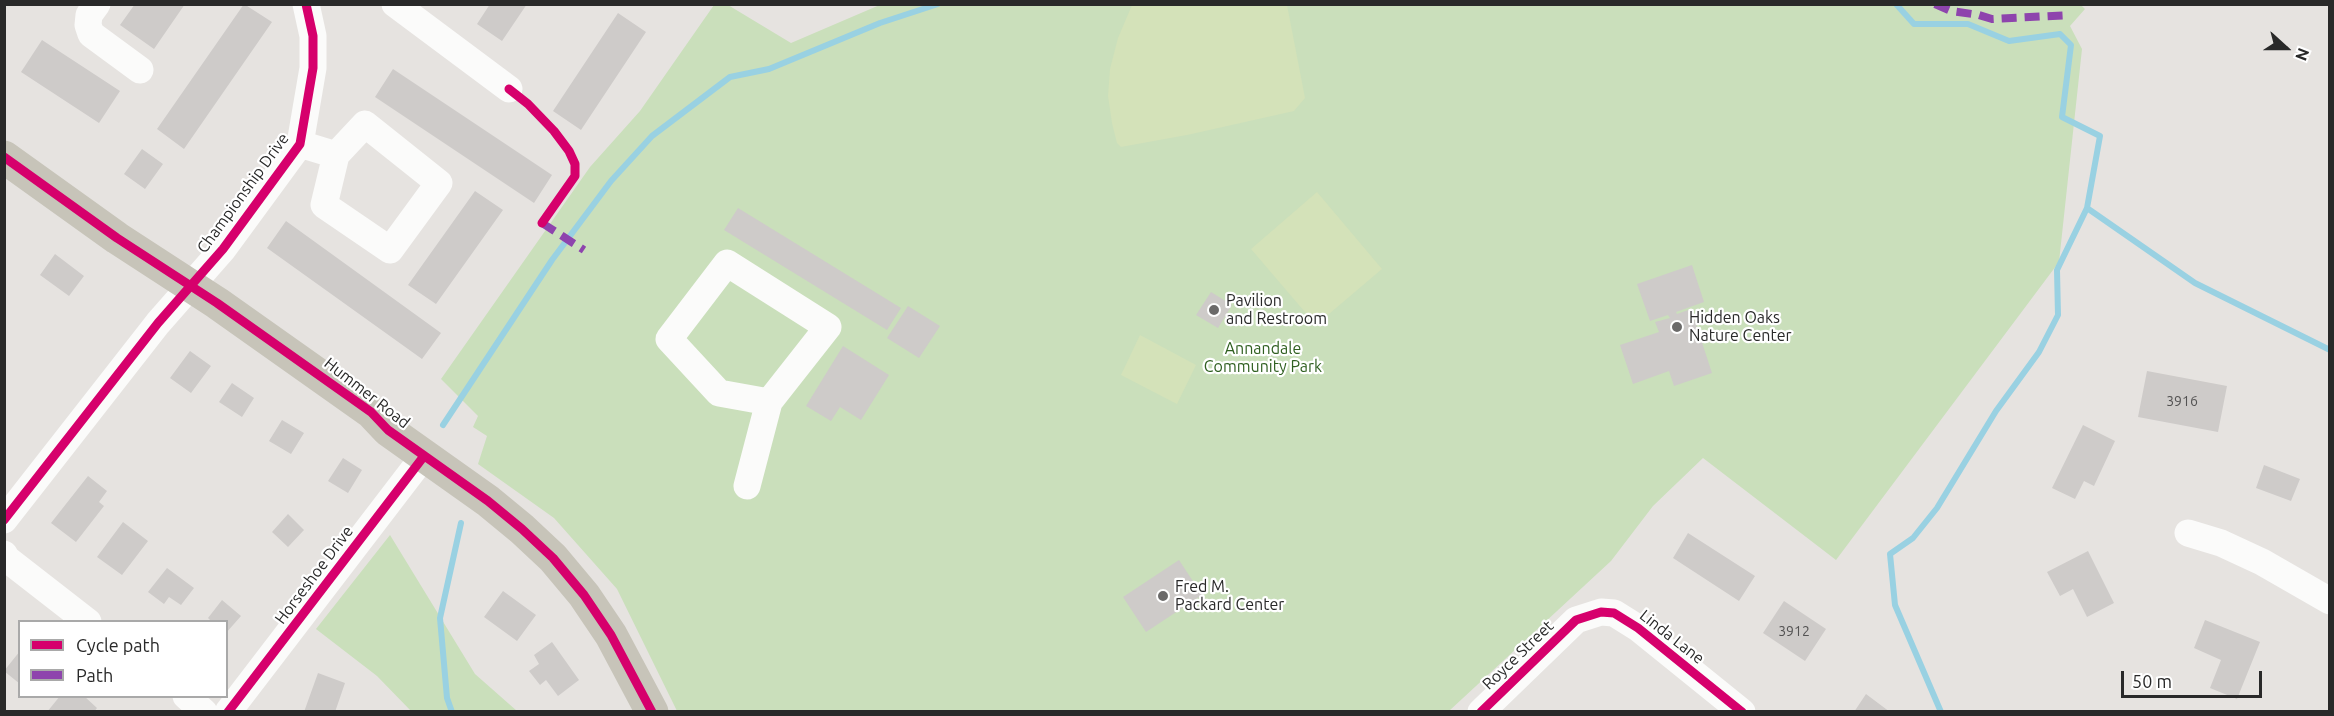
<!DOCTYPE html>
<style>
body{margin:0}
#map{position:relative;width:2334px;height:716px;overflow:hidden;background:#e6e3e0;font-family:Ubuntu,sans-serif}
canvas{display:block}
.frame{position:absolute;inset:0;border:6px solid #292929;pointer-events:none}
.legend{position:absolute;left:18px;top:620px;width:210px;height:78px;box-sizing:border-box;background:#fff;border:2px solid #a9a9a9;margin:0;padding:8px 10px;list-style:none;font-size:18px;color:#292929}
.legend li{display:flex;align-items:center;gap:12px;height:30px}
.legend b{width:30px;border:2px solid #a9a9a9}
.north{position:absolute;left:2256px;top:18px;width:60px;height:60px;-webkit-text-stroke:4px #fff;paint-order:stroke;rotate:111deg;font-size:16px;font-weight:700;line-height:24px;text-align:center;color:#292929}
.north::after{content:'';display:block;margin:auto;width:21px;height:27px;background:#292929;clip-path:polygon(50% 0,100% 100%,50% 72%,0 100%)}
.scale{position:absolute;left:2121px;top:671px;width:141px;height:27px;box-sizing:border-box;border:3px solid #292929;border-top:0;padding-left:8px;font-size:18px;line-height:21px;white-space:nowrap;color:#292929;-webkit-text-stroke:4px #fff;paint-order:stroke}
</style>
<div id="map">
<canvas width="2334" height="716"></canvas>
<div class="frame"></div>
<ul class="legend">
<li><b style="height:8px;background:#d6006c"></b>Cycle path</li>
<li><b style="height:8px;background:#8e44ad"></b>Path</li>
</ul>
<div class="north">N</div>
<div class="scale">50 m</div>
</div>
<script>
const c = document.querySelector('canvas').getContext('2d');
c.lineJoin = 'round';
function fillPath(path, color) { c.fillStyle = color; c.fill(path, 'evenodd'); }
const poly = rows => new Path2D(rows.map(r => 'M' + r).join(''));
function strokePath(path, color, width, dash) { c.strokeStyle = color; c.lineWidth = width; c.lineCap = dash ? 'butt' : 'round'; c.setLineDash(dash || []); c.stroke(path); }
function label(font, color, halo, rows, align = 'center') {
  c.font = font + ' Ubuntu,sans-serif'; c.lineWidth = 4.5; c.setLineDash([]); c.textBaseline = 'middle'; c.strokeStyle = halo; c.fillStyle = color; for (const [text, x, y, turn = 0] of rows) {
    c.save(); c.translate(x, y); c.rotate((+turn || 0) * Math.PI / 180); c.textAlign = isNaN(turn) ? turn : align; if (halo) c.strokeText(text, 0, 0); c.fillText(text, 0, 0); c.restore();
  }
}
fillPath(poly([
 [882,4,2080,4,2085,9,2070,26,2082,49,2059,262,1836,560,1703,458,1653,506,1611,561,1449,711,677,711,617,589,554,518,478,464,487,436,473,427,478,416,441,379,590,167,640,111,714,5,728,5,791,43],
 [390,535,475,674,517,711,411,711,377,676,316,629]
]), '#cadfbb');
fillPath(poly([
 [1132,5,1287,5,1305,98,1294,111,1187,135,1121,147,1117,143,1112,123,1108,96,1110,69,1118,38],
 [1317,192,1382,269,1316,325,1251,249],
 [1140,335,1196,365,1177,404,1121,375]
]), '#d4e2b9');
strokePath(poly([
 [1896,4,1914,24,1968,24,2009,41,2060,34,2071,45,2062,117,2100,136,2087,208,2195,283,2330,350],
 [443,425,552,260,611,181,652,136,730,77,769,69,880,23,938,4],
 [452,712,447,698,440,618,461,523],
 [1941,712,1895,605,1890,554,1913,538,1937,508,1996,411,2039,352,2058,315,2057,270,2087,208]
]), '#99d1e2', 6);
fillPath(poly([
 [135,4,185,4,154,49,120,25],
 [244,4,272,22,184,149,157,129],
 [490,4,527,4,502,41,477,24],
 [618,13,646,32,581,130,553,111],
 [42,40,120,91,99,123,21,72],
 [393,69,552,175,534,203,375,97],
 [142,149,163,164,145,189,124,174],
 [475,191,503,210,436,304,408,285],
 [738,208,901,308,887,330,724,230],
 [286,221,441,333,422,359,267,248],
 [55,254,84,276,69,296,40,275],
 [1692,265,1704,302,1676,312,1677,314,1691,309,1712,373,1674,386,1669,371,1633,384,1620,345,1659,332,1655,322,1670,318,1668,315,1650,321,1637,284],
 [1211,292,1232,305,1218,328,1196,315],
 [908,306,940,326,919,358,887,338],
 [843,346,889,375,861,420,840,407,831,421,806,406],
 [190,351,211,366,191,393,170,378],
 [2147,371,2227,386,2218,432,2138,417],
 [232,383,254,398,242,417,219,402],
 [282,420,304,433,291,454,269,441],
 [2083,425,2115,441,2094,486,2084,481,2075,499,2052,488],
 [343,458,362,470,348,493,328,481],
 [2264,465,2300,479,2291,501,2256,488],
 [88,476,107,491,99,502,104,506,76,542,51,523],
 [288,514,304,530,288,547,272,532],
 [123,522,148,541,122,575,97,557],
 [1688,533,1755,576,1739,601,1673,558],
 [2088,551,2114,603,2087,617,2073,589,2060,596,2047,572],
 [1179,560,1202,595,1146,632,1123,597],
 [167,568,194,588,181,605,169,597,164,604,148,592],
 [503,591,536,615,517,641,484,617],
 [222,600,241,616,226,633,226,622,212,622,208,618],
 [1784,601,1826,629,1805,661,1763,633],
 [2205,620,2260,642,2237,699,2210,688,2221,660,2194,648],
 [552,642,579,680,558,696,546,680,540,685,529,671,539,664,534,655],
 [20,651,20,684,4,671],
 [318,673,345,683,335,712,304,712],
 [1866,694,1890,712,1854,712],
 [60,696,84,696,97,708,94,712,47,712]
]), '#cecbc9');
strokePath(poly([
 [97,4,89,15,88,25,91,34,140,70],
 [395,4,509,89],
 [300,144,336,155,365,124,439,183,390,250,324,205,336,155],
 [747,486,769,402,719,393,669,339,727,263,828,327,769,402],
 [4,520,158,323,223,249,300,144,313,68,313,36,306,4],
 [2188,533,2221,543,2262,562,2330,601],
 [4,554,7,559,88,622],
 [186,696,204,712],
 [228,712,424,456],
 [1481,712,1576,620,1601,612,1614,613,1638,628,1742,712]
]), '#fbfbfa', 27);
strokePath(poly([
 [4,157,117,238,217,303,371,412,388,430,488,501,522,529,553,558,584,595,611,635,652,712]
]), '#c7c4b9', 33);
strokePath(poly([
 [1935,4,1951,11,1979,15,1992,19,2070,15],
 [542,223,584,250]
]), '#8e44ad', 8, [15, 8]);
strokePath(poly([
 [509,89,528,104,554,131,569,151,575,164,575,176,542,223],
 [4,157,117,238,217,303,371,412,388,430,488,501,522,529,553,558,584,595,611,635,652,712],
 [4,520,158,323,223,249,300,144,313,68,313,36,306,4],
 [228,712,424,456],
 [1481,712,1576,620,1601,612,1614,613,1638,628,1742,712]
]), '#d6006c', 9);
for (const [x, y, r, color] of [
 [1214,310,6,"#6b6a69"],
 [1677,327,6,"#6b6a69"],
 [1163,596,6,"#6b6a69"]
]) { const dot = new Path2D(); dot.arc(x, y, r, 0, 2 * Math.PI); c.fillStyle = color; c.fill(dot); strokePath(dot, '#fff', 2); }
label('14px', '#535252', null, [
 ["3916",2182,401],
 ["3912",1794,631]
]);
label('16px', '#292929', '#fff', [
 ["Championship Drive",243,193,-54],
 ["Hummer Road",367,393,38],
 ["Horseshoe Drive",314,575,-53],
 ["Linda Lane",1672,637,38],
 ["Royce Street",1518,655,-44]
]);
label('16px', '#292929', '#fff', [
 ["Pavilion",1226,301],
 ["and Restroom",1226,319],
 ["Hidden Oaks",1689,318],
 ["Nature Center",1689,336],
 ["Fred M.",1175,587],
 ["Packard Center",1175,605]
], 'left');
label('16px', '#2f5f20', '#fff', [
 ["Annandale",1263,349],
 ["Community Park",1263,367]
]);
</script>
